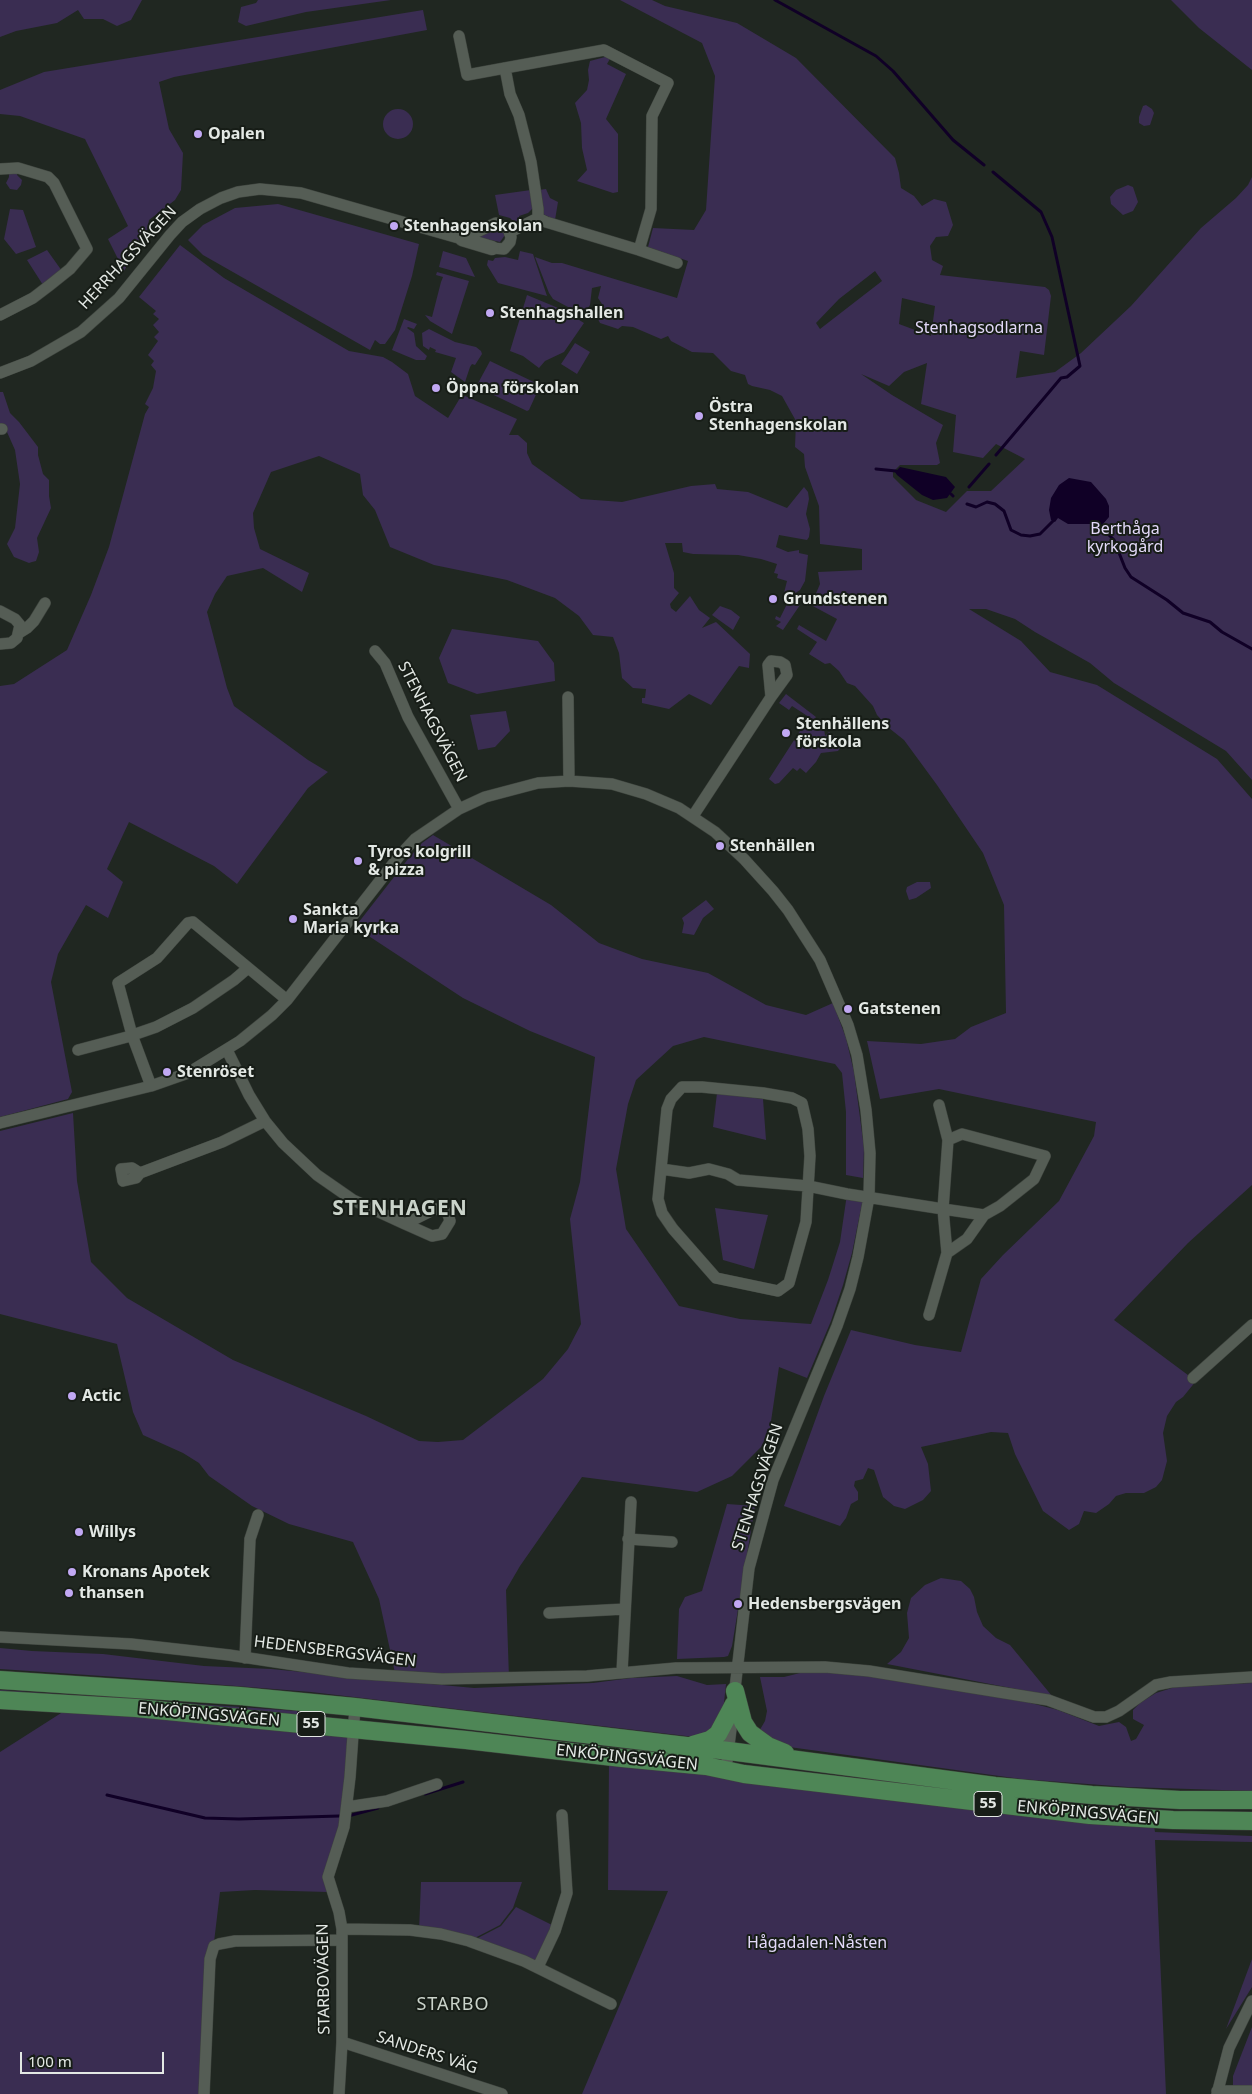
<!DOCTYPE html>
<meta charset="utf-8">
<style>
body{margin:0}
#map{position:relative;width:1252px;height:2094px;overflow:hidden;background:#202721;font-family:"Noto Sans",sans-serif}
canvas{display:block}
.scale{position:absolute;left:20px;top:2052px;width:144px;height:22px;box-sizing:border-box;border:2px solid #e3e8e4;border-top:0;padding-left:6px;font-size:15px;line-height:18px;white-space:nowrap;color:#e3e8e4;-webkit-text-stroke:4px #171d17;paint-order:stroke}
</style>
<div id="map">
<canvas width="1252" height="2094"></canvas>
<div class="scale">100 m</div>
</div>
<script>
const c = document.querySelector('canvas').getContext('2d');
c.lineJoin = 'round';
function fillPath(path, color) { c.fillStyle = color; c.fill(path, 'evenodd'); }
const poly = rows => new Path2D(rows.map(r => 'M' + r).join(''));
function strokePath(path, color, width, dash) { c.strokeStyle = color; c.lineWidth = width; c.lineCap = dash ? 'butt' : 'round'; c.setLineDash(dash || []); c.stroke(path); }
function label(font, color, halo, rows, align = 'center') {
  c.font = font + ' "Noto Sans",sans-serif'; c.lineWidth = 4; c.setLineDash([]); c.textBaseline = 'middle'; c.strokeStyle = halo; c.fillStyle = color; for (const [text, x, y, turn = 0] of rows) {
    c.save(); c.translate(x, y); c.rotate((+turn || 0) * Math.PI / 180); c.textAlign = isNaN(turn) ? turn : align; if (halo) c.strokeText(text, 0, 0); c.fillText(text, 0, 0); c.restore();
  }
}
fillPath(poly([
 [0,0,142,0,131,20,117,26,103,19,84,19,78,10,57,23,16,31,0,37],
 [258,0,391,0,306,12,246,26,238,22,241,7,256,3],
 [620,0,652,0,665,6,737,23,796,58,895,158,899,173,901,188,914,196,922,206,934,199,946,202,953,225,948,236,936,237,930,246,932,260,943,266,940,275,1045,287,1049,290,1051,296,1044,355,1020,351,1016,378,1055,372,1081,353,1131,306,1201,228,1236,198,1248,185,1252,177,1252,780,1226,751,1114,683,1090,663,1035,632,1015,619,986,609,969,609,1021,641,1050,672,1097,685,1217,759,1252,799,1252,1185,1188,1243,1114,1320,1196,1381,1183,1397,1176,1402,1167,1416,1163,1433,1167,1461,1162,1480,1156,1487,1144,1493,1126,1493,1116,1496,1109,1504,1096,1513,1084,1511,1079,1524,1069,1530,1043,1511,1015,1454,1008,1433,991,1432,921,1447,928,1464,931,1491,923,1500,905,1509,894,1506,883,1497,874,1470,868,1468,863,1479,855,1481,854,1486,858,1492,858,1500,851,1504,846,1518,840,1526,784,1506,824,1396,851,1330,915,1345,961,1352,981,1279,1003,1255,1059,1201,1094,1136,1096,1122,939,1089,880,1099,867,1041,921,1044,955,1039,971,1027,1006,1013,1004,905,983,853,937,785,904,740,889,728,877,715,873,706,855,686,847,683,839,671,830,663,825,664,809,654,817,642,797,629,799,625,826,641,837,619,811,605,820,584,818,572,862,570,862,549,820,544,819,506,805,467,804,454,795,447,796,421,782,396,770,390,752,386,748,384,745,375,731,371,713,353,692,352,671,341,668,336,661,339,633,327,622,326,618,329,600,323,597,317,602,304,598,298,601,286,592,288,590,305,583,315,553,299,549,293,535,257,552,263,562,263,677,298,688,261,648,247,653,228,694,230,706,210,715,76,702,43],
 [875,271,882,281,820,329,816,323,839,299],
 [902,298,935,306,931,336,899,324],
 [927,363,921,404,956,415,953,452,983,458,996,444,1025,459,991,491,967,491,946,512,916,500,893,477,893,472,900,465,937,465,940,463,936,443,943,425,892,395,861,374,889,386,904,372],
 [1171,0,1252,0,1252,70,1199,28],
 [423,10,427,30,174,77,159,82,169,129,183,153,181,190,175,200,149,220,146,238,138,246,124,271,108,239,128,226,85,139,20,116,0,114,0,90,44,72],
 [605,57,611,57,607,64,626,74,606,119,618,134,618,192,613,193,577,181,587,170,582,148,581,123,575,103,587,90,589,80,588,70,590,61],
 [1146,105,1152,109,1154,113,1150,125,1144,126,1139,123,1139,117,1143,106],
 '383 124a15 15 0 1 1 30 0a15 15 0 1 1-30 0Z',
 [9,172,17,172,17,175,22,180,21,185,17,190,10,189,6,183,9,177],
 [1128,185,1133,187,1138,202,1133,211,1123,215,1111,204,1110,197,1116,190],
 [546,189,550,198,558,202,555,220,543,214,539,190],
 [531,190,533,208,528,213,519,216,520,222,516,224,510,218,499,215,495,195],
 [278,204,419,244,412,276,395,330,385,344,380,344,375,340,370,350,203,255,188,240,203,225,235,208],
 [10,209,23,210,36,247,16,254,4,239],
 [499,228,505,235,500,242,476,237],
 [180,245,224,278,349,351,383,357,392,362,408,374,415,396,448,418,460,398,465,396,517,419,509,435,518,435,527,443,527,453,532,464,581,499,622,502,691,486,715,484,717,489,748,492,787,508,804,487,808,492,809,499,806,514,810,529,809,537,807,540,779,535,776,547,788,552,799,550,799,553,808,555,805,581,800,590,794,594,794,599,798,600,800,605,783,630,776,626,781,622,775,619,776,616,780,618,787,604,782,601,787,581,777,578,778,574,774,573,777,564,761,559,738,555,693,554,683,552,682,543,665,543,674,573,674,588,679,593,670,604,671,608,676,612,690,596,699,610,710,618,702,628,716,622,750,654,749,668,739,666,711,705,689,694,669,709,642,703,642,698,645,698,646,689,633,688,622,678,619,653,613,637,593,635,579,616,555,598,507,580,434,565,390,547,375,510,363,495,360,474,319,456,271,472,253,513,254,528,260,549,309,573,302,592,263,568,227,576,215,594,207,612,227,688,234,706,308,760,328,772,308,788,237,884,214,866,129,822,107,869,123,882,108,918,86,905,58,954,51,982,72,1092,68,1099,0,1117,0,686,14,684,67,650,91,595,109,547,145,414,149,407,145,404,153,388,156,371,151,365,154,361,148,355,158,341,154,337,159,332,153,325,159,319,153,314,156,311,139,297],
 [47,250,62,271,43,285,27,260],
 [443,251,466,258,475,277,439,267],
 [520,251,533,254,547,296,498,283,487,265,488,260,493,261,495,258,505,257,518,260],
 [437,272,469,281,452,334,430,321,425,315,432,317,441,282,443,277,436,275],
 [527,295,563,310,584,323,564,352,545,361,539,368,523,356,510,351],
 [404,319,417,324,414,329,408,327,407,328,414,333,416,346,427,356,425,360,416,360,392,350],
 [429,329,455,342,476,347,481,351,482,354,475,365,472,364,470,367,465,382,451,372,456,358,435,352,436,350,430,347,429,350,423,346,422,333],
 [575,343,590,352,577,374,561,364],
 [490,361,538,384,539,388,529,410,527,411,477,387,477,385],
 [0,392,3,392,10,413,19,422,38,447,38,455,43,474,49,480,49,496,51,508,37,538,39,552,36,561,32,562,29,563,14,557,7,544,15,528,20,484,15,450,7,432,0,423],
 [720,606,731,610,740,617,733,630,712,615],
 [452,629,538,641,554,663,555,681,477,694,448,683,439,658],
 [786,694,816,717,813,721,821,728,823,726,824,728,825,736,829,732,843,744,838,751,821,753,816,762,806,773,800,768,797,771,793,768,779,783,775,784,769,779,809,717,792,706,789,710,779,703],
 [506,711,510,731,495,747,478,750,470,715],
 [433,835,551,905,599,943,642,959,708,973,766,1005,806,1015,833,1003,846,1038,854,1072,864,1148,863,1178,846,1175,846,1112,842,1073,835,1064,704,1037,673,1046,636,1080,628,1104,616,1169,626,1229,679,1306,740,1319,811,1324,828,1280,840,1242,847,1194,863,1199,852,1253,843,1285,831,1321,807,1378,779,1367,770,1428,761,1447,732,1476,697,1492,582,1477,520,1566,506,1590,509,1678,395,1673,379,1599,353,1542,289,1524,252,1506,209,1476,199,1463,183,1453,143,1435,133,1412,117,1344,0,1314,0,1131,73,1113,77,1181,91,1262,127,1298,233,1360,366,1416,419,1441,438,1442,463,1440,543,1379,568,1349,581,1324,570,1219,580,1182,595,1057,530,1031,463,998,355,927,408,859,422,843],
 [917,882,930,882,931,888,916,898,909,900,906,891,907,887],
 [706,900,714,909,703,918,694,935,682,933,684,923,682,918],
 [717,1093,763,1099,766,1140,713,1127],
 [715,1208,768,1215,754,1269,723,1260],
 [727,1504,755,1506,732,1646,728,1656,724,1657,677,1659,679,1609,685,1597,702,1591],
 [941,1578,961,1581,970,1589,974,1597,977,1612,983,1626,996,1638,1010,1645,1052,1696,887,1664,901,1652,909,1638,907,1613,911,1598,925,1585],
 [0,1648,32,1651,103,1654,204,1666,271,1669,474,1688,593,1683,631,1678,677,1676,707,1685,726,1684,723,1712,716,1729,695,1737,311,1692,161,1680,0,1669],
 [821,1671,867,1675,1027,1702,1058,1710,1099,1726,1119,1722,1126,1727,1131,1741,1136,1739,1144,1725,1133,1719,1133,1710,1140,1703,1156,1693,1175,1687,1252,1683,1252,1791,1128,1787,1021,1779,782,1746,758,1733,765,1721,767,1711,760,1677,784,1677,804,1672],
 [0,1690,297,1711,298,1714,296,1717,0,1695],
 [69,1708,352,1734,347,1808,328,1892,255,1890,220,1892,203,2034,203,2094,0,2094,0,1752],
 [609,1761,845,1795,1008,1814,1154,1826,1155,1832,1252,1836,1252,1842,1155,1840,1166,2094,582,2094,668,1891,608,1890],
 [421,1882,522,1882,513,1908,500,1925,469,1941,419,1931],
 [516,1907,554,1926,537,1964,474,1940,501,1926],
 [1252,1959,1252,1987,1226,2029],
 [1252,2027,1252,2088,1233,2087,1233,2076]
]), '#3a2d52');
fillPath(poly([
 [900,467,946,477,955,487,947,498,933,500,922,495,897,475,895,472],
 [1069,478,1091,482,1106,499,1109,506,1109,517,1097,531,1092,524,1068,524,1058,518,1055,522,1051,520,1049,510,1051,498,1059,485]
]), '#100026');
strokePath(poly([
 [775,0,876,56,893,71,953,140,984,165],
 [993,172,1041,212,1052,237,1080,366,1067,377,1061,378,996,455],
 [876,469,896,471],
 [969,487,989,464],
 [951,494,953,496],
 [967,504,976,507,987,502,995,504,1004,511,1011,530,1021,535,1030,536,1040,534,1053,521],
 [1101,527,1114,540,1125,568,1131,577,1167,600,1183,613,1210,622,1222,632,1252,649],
 [425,1794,463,1782],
 [107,1795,205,1818,239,1819,339,1816],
 [348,1816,378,1808]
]), '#100026', 3);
const minor = poly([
 [459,36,467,75,505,68],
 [0,169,18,168,48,177,54,183,87,249,70,269,50,285,33,298,0,315],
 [510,232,538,218,546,222,639,250,651,209,652,116,668,83,604,50,505,68,510,94,519,115,531,162,538,209,538,218],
 [639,250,677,263],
 [0,373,31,361,81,332,119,298,170,235,182,222,200,209,221,198,238,192,260,189,301,193,462,239,496,223,508,229,511,237,510,242,504,249,492,248],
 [0,429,2,429],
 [0,611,15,619,20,625,17,638,11,643,0,644],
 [19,633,27,628,34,621,45,603],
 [375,651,385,663,408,717,459,809],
 [568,697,569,781],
 [693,816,771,697,768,665,771,661,780,662,785,665,787,675,771,697],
 [78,1050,127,1037,156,1027,193,1008,234,980,248,968],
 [227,1050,249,1095,265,1121,283,1143,317,1175,353,1200,405,1224,435,1209,443,1210,448,1214,450,1221,442,1234,432,1236,405,1224],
 [151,1086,132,1035,118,983,157,958,188,923,193,922,287,1000],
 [682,1087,702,1087,763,1093,792,1098,802,1103,808,1129,810,1156,806,1222,789,1283,778,1291,716,1278,673,1229,662,1213,658,1199,667,1109,671,1099,682,1087],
 [939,1105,948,1140],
 [0,1123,151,1086,188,1073,240,1041,272,1015,287,1000,400,855,415,839,459,809,485,797,538,783,569,781,612,784,646,794,679,808,715,832,744,859,773,891,788,910,820,960,848,1025,857,1055,866,1110,870,1153,869,1197,858,1257,850,1289,837,1326,773,1480,749,1568,734,1697],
 [661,1169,689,1173,709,1169,728,1174,738,1180,808,1186,847,1194,943,1209,984,1215,1000,1206,1034,1179,1045,1156,962,1134,948,1140,943,1209,947,1253,929,1315],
 [140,1173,136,1178,123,1181,121,1169,132,1168,140,1173,222,1142,265,1121],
 [947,1253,967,1239,984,1215],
 [1193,1378,1252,1325],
 [628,1539,672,1542],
 [549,1613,625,1609],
 [0,1637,131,1644,229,1655,348,1673,442,1679,587,1676,676,1668,825,1667,869,1671,1048,1700,1094,1717,1106,1717,1119,1711,1156,1685,1171,1682,1252,1677],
 [245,1658,250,1539,258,1515],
 [622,1672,631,1502],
 [726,1769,733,1713],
 [347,1807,387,1801,437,1784],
 [342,1929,410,1930,441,1934,469,1941,524,1961,611,2004],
 [538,1967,555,1931,567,1893,562,1815],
 [342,2042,502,2094],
 [1217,2091,1252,2091],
 [204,2094,210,1959,214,1946,219,1944,235,1941,342,1940],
 [339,2094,342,2042,342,1929,339,1912,328,1877,344,1827,350,1777,355,1707],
 [1217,2094,1229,2048,1252,2001]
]);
const tertiary = poly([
 [462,239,492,248]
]);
const primary = poly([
 [0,1680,240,1696,355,1707,729,1751,995,1786,1092,1795,1180,1800,1252,1800],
 [735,1691,743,1722,750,1733,768,1746,785,1753],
 [0,1700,136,1708,466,1740,622,1758,706,1766,744,1774,1090,1815,1173,1820,1252,1821],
 [693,1745,710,1740,718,1734,734,1704]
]);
strokePath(minor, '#3e443e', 12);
strokePath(tertiary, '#3e443e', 15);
strokePath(primary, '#3e443e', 19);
strokePath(minor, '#555d55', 11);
strokePath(tertiary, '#555d55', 14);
strokePath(primary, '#4e8656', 18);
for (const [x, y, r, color] of [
 [198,134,5,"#c1a8f3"],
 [394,226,5,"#c1a8f3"],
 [490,313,5,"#c1a8f3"],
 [436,388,5,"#c1a8f3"],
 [699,416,5,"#c1a8f3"],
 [773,599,5,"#c1a8f3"],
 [786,733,5,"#c1a8f3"],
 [720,846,5,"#c1a8f3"],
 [358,861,5,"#c1a8f3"],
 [293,919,5,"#c1a8f3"],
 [848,1009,5,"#c1a8f3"],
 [167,1072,5,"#c1a8f3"],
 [72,1396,5,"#c1a8f3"],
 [79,1532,5,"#c1a8f3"],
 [72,1572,5,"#c1a8f3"],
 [69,1593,5,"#c1a8f3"],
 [738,1604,5,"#c1a8f3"]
]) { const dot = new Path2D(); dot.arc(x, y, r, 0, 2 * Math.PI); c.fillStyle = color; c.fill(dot); strokePath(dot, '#171d17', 2); }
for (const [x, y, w] of [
 [311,1724,28],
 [988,1804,28]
]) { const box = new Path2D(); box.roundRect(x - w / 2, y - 12.5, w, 25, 4); c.fillStyle = '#171d17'; c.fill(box); strokePath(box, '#e3e8e4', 1); }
label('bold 15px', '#e3e8e4', null, [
 ["55",311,1724],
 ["55",988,1804]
]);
label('bold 16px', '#e3e8e4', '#171d17', [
 ["Opalen",208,134],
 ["Stenhagenskolan",404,226],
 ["Stenhagshallen",500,313],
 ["Öppna förskolan",446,388],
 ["Östra",709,407],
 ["Stenhagenskolan",709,425],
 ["Grundstenen",783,599],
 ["Stenhällens",796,724],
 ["förskola",796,742],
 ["Stenhällen",730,846],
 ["Tyros kolgrill",368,852],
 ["& pizza",368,870],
 ["Sankta",303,910],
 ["Maria kyrka",303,928],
 ["Gatstenen",858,1009],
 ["Stenröset",177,1072],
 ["Actic",82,1396],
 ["Willys",89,1532],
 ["Kronans Apotek",82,1572],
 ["thansen",79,1593],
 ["Hedensbergsvägen",748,1604]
], 'left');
label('16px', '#e3e8e4', '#171d17', [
 ["HERRHAGSVÄGEN",128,258,-47],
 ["STENHAGSVÄGEN",432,722,63],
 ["STENHAGSVÄGEN",758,1487,-72],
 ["HEDENSBERGSVÄGEN",335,1652,7],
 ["ENKÖPINGSVÄGEN",209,1715,5],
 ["ENKÖPINGSVÄGEN",627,1758,6],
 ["ENKÖPINGSVÄGEN",1088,1813,5],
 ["STARBOVÄGEN",324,1979,-91],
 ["SANDERS VÄG",427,2053,18]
]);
label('16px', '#e3d9f9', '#171d17', [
 ["Stenhagsodlarna",979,328],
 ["Berthåga",1125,529],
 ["kyrkogård",1125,547],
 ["Hågadalen-Nåsten",817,1943]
]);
c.letterSpacing = '1px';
label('18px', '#cad3ca', '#171d17', [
 ["STARBO",453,2005]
]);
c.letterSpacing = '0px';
c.letterSpacing = '1px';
label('bold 21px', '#cad3ca', '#171d17', [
 ["STENHAGEN",400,1209]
]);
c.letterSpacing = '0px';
</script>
